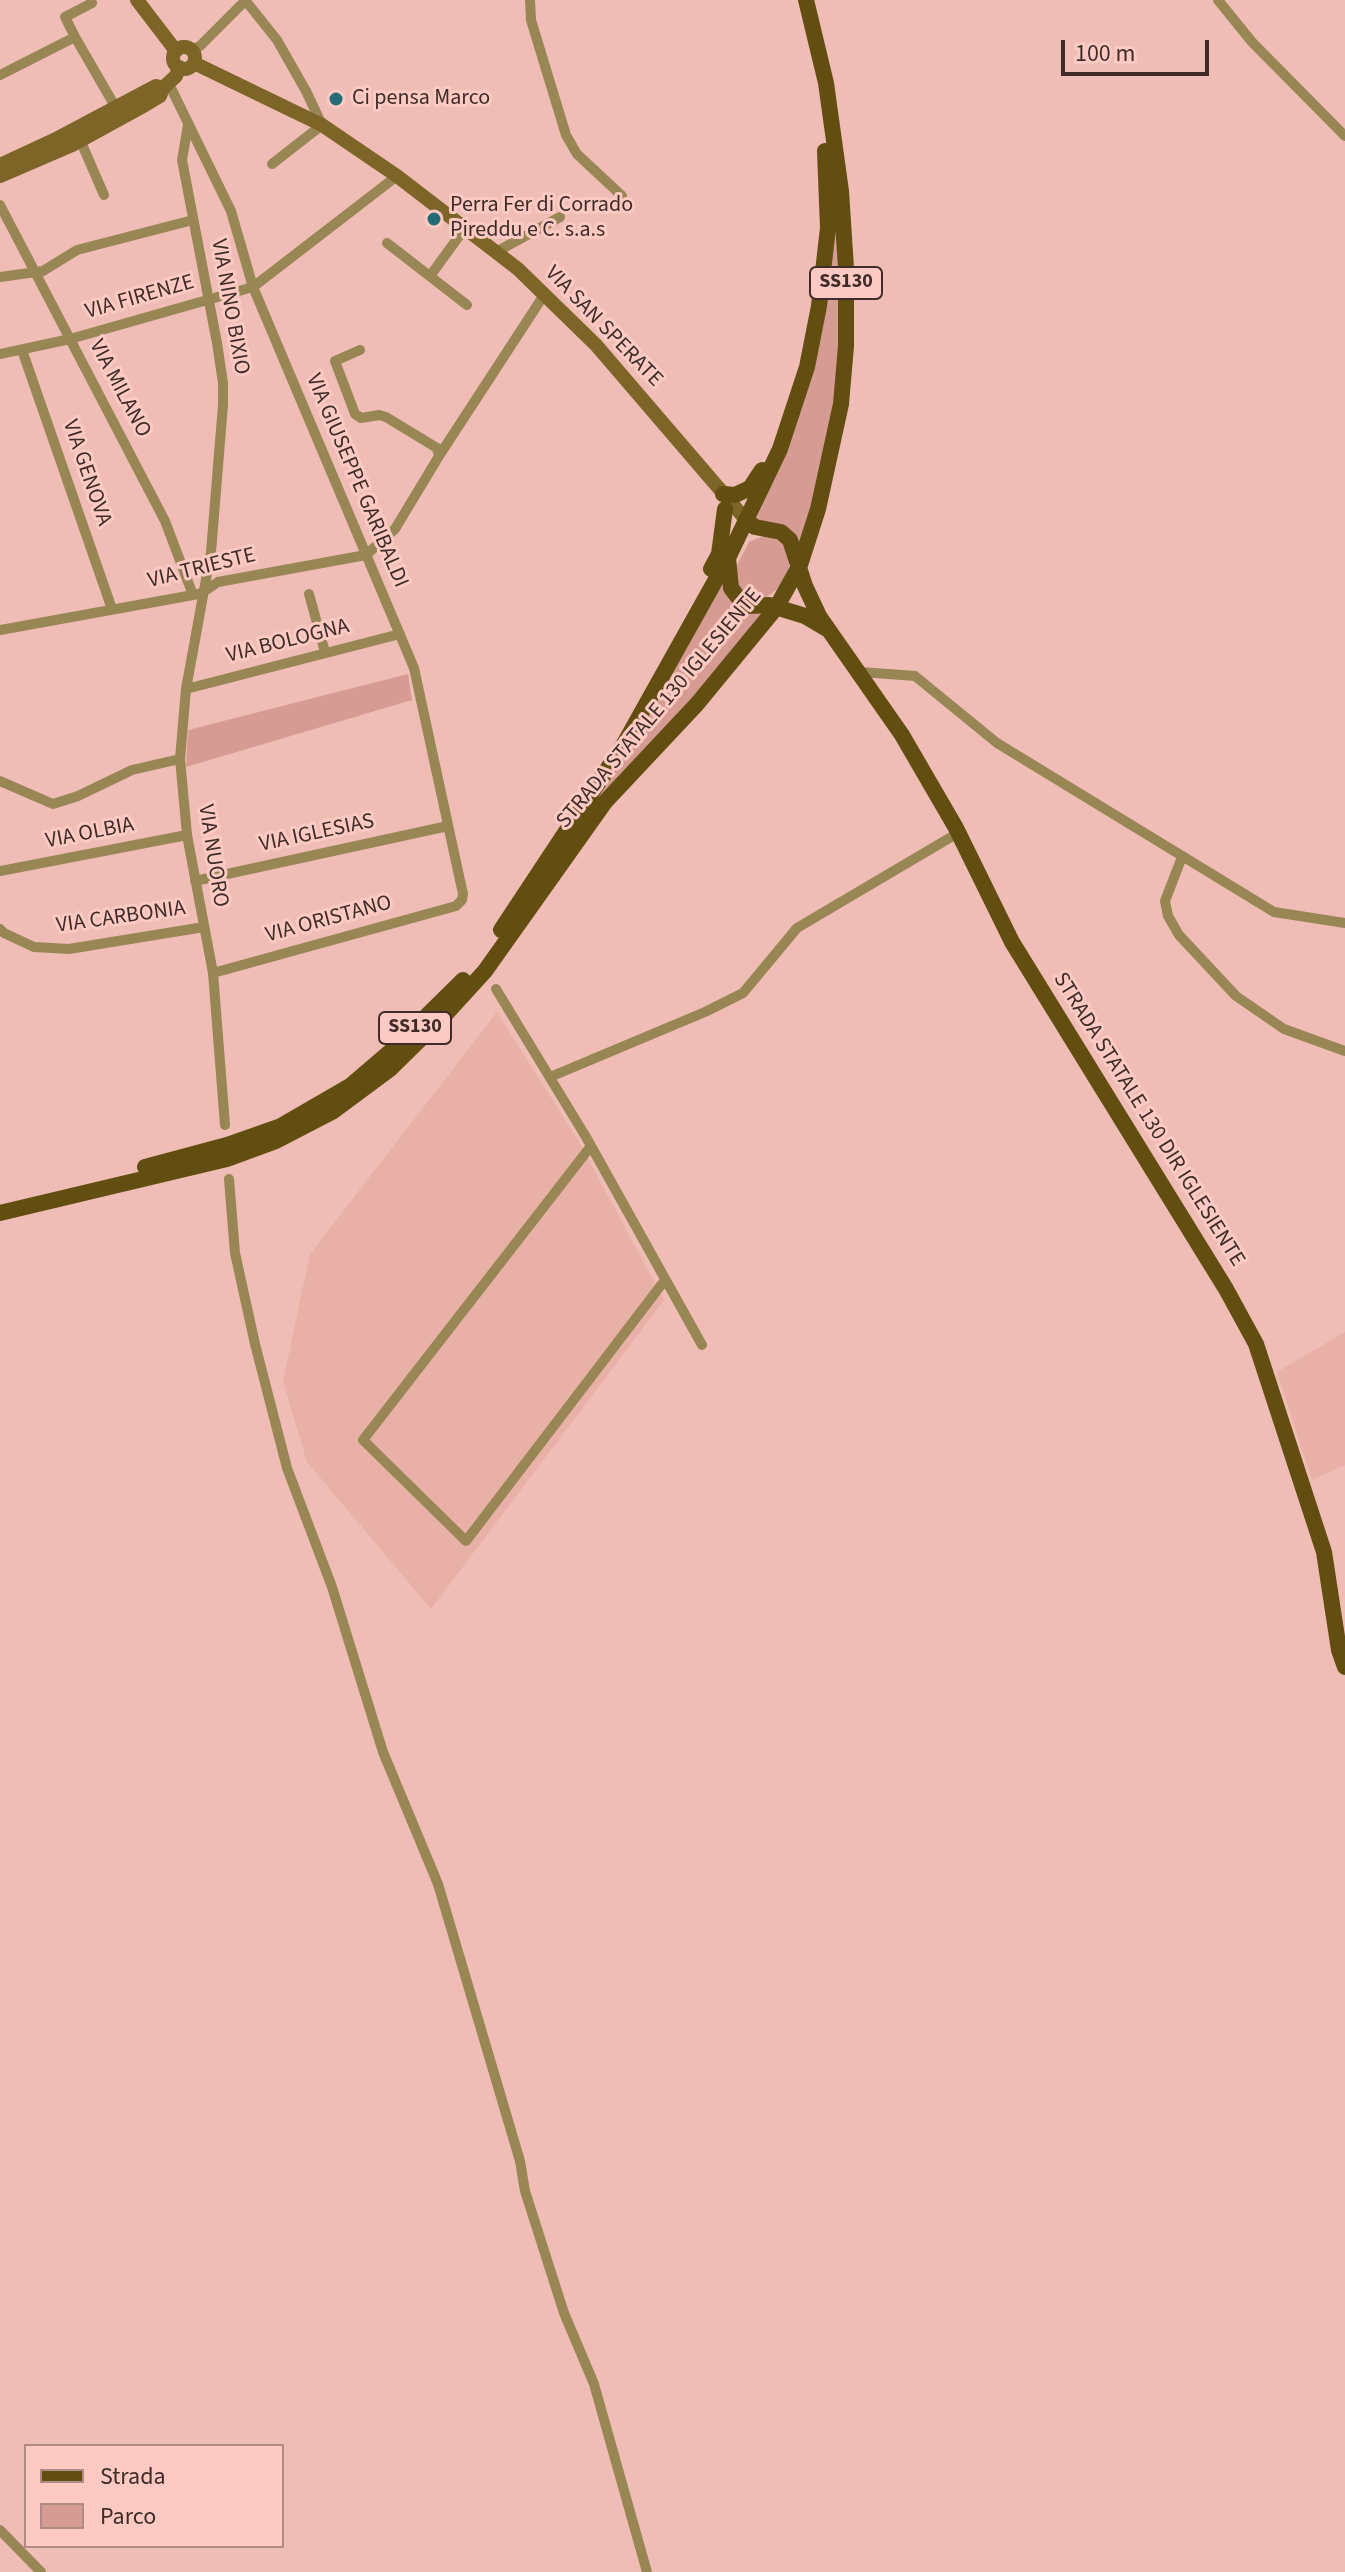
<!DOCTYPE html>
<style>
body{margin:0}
#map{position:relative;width:1345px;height:2572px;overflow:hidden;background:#efbdb5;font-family:"Source Sans 3",sans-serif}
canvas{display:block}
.legend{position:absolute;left:24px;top:2444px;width:260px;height:104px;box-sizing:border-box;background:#fccac2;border:2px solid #b08b85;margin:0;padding:10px 14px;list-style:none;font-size:24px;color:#3f2c29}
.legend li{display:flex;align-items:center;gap:16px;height:40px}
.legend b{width:40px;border:2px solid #b08b85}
.scale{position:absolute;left:1061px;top:40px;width:148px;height:36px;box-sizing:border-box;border:4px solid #3f2c29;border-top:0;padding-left:10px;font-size:24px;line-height:28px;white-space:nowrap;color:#3f2c29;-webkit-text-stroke:6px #fccac2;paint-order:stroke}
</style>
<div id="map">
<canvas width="1345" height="2572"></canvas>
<ul class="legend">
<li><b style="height:10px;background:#634e11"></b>Strada</li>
<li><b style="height:22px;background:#d69c93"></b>Parco</li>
</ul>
<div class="scale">100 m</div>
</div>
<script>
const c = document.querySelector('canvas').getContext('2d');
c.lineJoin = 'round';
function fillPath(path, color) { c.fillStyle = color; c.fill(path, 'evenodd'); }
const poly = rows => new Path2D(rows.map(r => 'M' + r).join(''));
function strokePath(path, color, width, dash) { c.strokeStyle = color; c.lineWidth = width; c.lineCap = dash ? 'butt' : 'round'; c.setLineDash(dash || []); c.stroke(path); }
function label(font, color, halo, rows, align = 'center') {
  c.font = font + ' "Source Sans 3",sans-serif'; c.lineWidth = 6; c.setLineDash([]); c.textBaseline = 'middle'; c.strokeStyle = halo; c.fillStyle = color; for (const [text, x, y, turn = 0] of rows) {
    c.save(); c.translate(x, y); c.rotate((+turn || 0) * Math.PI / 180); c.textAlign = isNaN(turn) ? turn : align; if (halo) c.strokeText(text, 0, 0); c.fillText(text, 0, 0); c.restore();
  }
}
fillPath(poly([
 [497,1012,578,1140,664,1300,431,1609,307,1462,283,1381,310,1254],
 [1345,1332,1345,1465,1312,1480,1277,1372]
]), '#e9b0a7');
fillPath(poly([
 [836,218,842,294,840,375,801,548,756,520,787,447],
 [763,536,778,540,784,545,790,560,789,568,779,588,765,598,757,598,742,591,737,585,735,569,749,542],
 [722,580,756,612,766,615,736,653,607,791,601,794,633,742],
 [408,674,412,700,186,767,188,730]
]), '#d69c93');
strokePath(poly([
 [245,0,277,40,306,91,322,125,272,164],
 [530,0,531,20,566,135,577,154,622,196],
 [1218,0,1252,42,1345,136],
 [75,37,65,17,92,3],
 [191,50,200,46,246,0],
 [0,75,75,37,116,108],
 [169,84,231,211,253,287,414,668,463,894,462,900,456,906,213,973],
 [188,125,182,160,217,343,223,383,223,405,211,552,186,689,180,759,187,835,213,973,225,1125],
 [78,135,104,195],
 [0,205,165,521,193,595],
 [387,243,467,305],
 [496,252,560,217],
 [430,276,465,228],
 [0,277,43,271,77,250,193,220],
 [22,350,112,609],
 [360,350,335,361,355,414,361,418,379,415,386,417,437,448,439,456],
 [0,354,70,339,253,287,397,176],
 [309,594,325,652],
 [0,630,193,595,202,593,218,582,366,555,395,529,439,456,544,295],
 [861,672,915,676,997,743,1274,912,1345,923],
 [186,689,400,634],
 [0,781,53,804,78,796,132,770,180,759],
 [1182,857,1165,901,1168,916,1179,935,1236,996,1284,1029,1345,1051],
 [0,871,187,835],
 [195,881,448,826],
 [0,929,4,933,34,947,69,949,204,927],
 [496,989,586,1137,702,1345],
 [550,1077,705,1012,743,993,797,928,958,833],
 [591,1146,363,1440,466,1541,665,1280],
 [229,1179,235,1253,255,1344,287,1468,332,1587,383,1752,438,1884,520,2161,525,2191,564,2313,594,2384,647,2572],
 [0,2530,41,2572]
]), '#998655', 10);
strokePath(poly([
 [137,0,176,51],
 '173 58a11 11 0 1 1 22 0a11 11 0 1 1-22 0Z',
 [194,63,322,125,397,176,518,269,596,345,747,521],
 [0,165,58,138,156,86,163,88],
 [0,176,72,145,145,105,160,96,163,88,176,76,179,67]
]), '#7c6526', 14);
strokePath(poly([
 [723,494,735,495,750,488,762,470],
 [747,521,755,527,781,532,790,540,805,586,819,616,902,735,956,828,1012,942,1226,1289,1256,1344,1324,1552,1339,1650,1345,1667],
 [728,558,731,588,741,601,749,606,769,605,805,616,827,629],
 [711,569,719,554,725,509],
 [501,930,624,744,728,558,780,449,807,367,819,306,828,228,825,151],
 [145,1167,227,1145,281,1126,350,1086,392,1050,463,980],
 [0,1213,227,1159,276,1141,332,1112,390,1069,443,1017,485,971,605,802,697,704,776,608,800,565,818,509,841,404,846,346,846,268,841,191,826,83,806,0]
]), '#634e11', 16);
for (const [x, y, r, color] of [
 [336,99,8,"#246d78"],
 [434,219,8,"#246d78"]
]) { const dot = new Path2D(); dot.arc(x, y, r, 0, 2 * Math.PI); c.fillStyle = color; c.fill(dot); strokePath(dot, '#fccac2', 3); }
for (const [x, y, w] of [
 [846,283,72],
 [415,1028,72]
]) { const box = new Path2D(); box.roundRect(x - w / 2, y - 16, w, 32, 6); c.fillStyle = '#fccac2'; c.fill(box); strokePath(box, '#3f2c29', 2); }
label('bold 20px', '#3f2c29', null, [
 ["SS130",846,283],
 ["SS130",415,1028]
]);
label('22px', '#3f2c29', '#fccac2', [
 ["Ci pensa Marco",352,99],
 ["Perra Fer di Corrado",450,206],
 ["Pireddu e C. s.a.s",450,231]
], 'left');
label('22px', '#3f2c29', '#fccac2', [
 ["VIA FIRENZE",140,298,-16],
 ["VIA NINO BIXIO",229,307,80],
 ["VIA SAN SPERATE",603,327,46],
 ["VIA MILANO",119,389,62],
 ["VIA GENOVA",86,473,71],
 ["VIA GIUSEPPE GARIBALDI",356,481,67],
 ["VIA TRIESTE",202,569,-14],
 ["VIA BOLOGNA",288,642,-14],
 ["STRADA STATALE 130 IGLESIENTE",660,709,-50],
 ["VIA OLBIA",90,834,-11],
 ["VIA IGLESIAS",317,834,-12],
 ["VIA NUORO",212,856,81],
 ["VIA CARBONIA",121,918,-8],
 ["VIA ORISTANO",329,920,-15],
 ["STRADA STATALE 130 DIR IGLESIENTE",1148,1120,58]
]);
</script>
